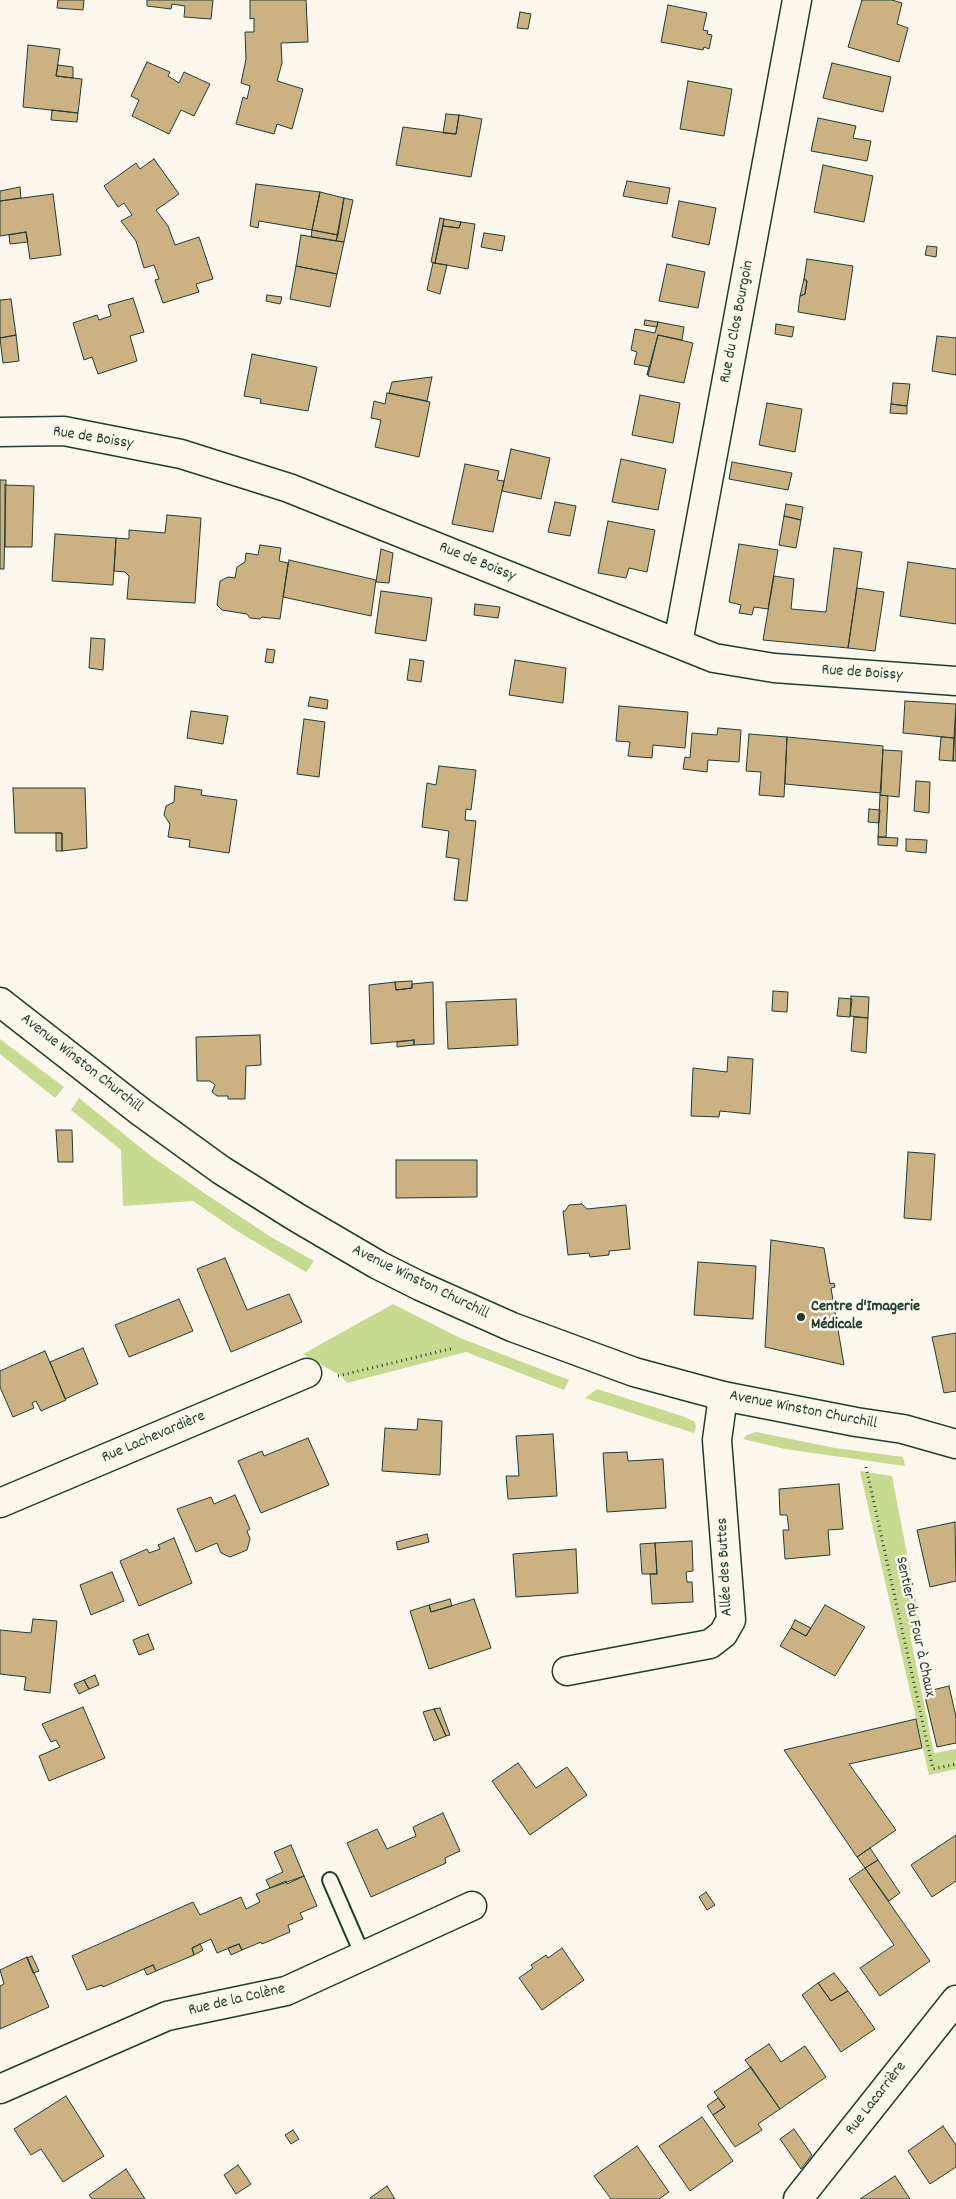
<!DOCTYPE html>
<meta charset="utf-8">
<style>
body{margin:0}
canvas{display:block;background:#fbf7ec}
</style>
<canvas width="956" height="2199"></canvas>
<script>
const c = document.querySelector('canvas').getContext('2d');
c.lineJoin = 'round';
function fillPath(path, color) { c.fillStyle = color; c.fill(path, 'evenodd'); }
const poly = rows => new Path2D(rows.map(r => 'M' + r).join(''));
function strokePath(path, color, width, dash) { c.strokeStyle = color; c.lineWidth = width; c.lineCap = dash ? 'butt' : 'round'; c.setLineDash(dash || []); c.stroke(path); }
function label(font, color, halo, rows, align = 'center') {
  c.font = font + ' Dekko,sans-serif'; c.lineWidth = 5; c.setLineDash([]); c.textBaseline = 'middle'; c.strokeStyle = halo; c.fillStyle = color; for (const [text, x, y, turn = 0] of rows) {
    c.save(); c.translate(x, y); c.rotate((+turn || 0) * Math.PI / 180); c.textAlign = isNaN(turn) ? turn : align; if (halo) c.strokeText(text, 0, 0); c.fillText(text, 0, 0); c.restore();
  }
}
fillPath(poly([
 [0,1039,64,1087,55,1098,0,1054],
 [79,1098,151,1156,204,1193,271,1237,314,1261,306,1272,237,1231,193,1201,123,1206,121,1150,71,1110],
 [393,1304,460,1338,569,1380,564,1390,466,1352,347,1383,341,1376,303,1354],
 [597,1389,682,1416,695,1422,696,1427,694,1433,585,1398],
 [756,1432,835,1448,903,1457,905,1466,785,1449,743,1439,747,1435],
 [860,1471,892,1476,922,1632,910,1635,934,1753,956,1749,956,1769,929,1775]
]), '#c7da8f');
const building = poly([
 [58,0,84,0,83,10,57,8,58,0],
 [147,0,213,0,211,19,184,17,185,6,172,4,171,9,147,6,147,0],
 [250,0,306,0,308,42,281,43,282,63,277,81,303,89,292,129,277,124,274,134,236,124,243,97,247,99,250,86,241,83,246,59,245,32,254,32,254,18,250,19,250,0],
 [862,0,892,0,902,3,897,24,908,28,899,62,848,47,862,0],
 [668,5,707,13,703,30,708,31,707,34,712,35,709,49,704,47,703,50,661,42,668,5],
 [520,12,531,14,528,29,517,28,520,12],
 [28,45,60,49,56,76,82,79,78,113,23,107,28,45],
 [147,62,170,72,168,76,179,83,184,72,210,84,194,116,181,110,169,134,132,116,139,100,131,96,147,62],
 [832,63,891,77,883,112,823,98,832,63],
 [58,65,73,67,73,78,56,76,58,65],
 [688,81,732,89,724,136,680,129,688,81],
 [52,110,78,113,77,122,51,120,52,110],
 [446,114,459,115,456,134,443,133,446,114],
 [459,115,482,119,471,177,396,165,403,127,456,134,459,115],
 [818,118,856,126,853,138,871,141,867,161,811,151,818,118],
 [154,159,179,194,156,210,168,226,175,245,199,237,213,279,196,284,199,292,163,303,155,280,159,279,154,265,144,268,136,241,121,221,132,215,124,203,118,207,104,186,136,163,140,169,154,159],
 [823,165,873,176,864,222,814,212,823,165],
 [627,181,670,188,667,204,623,196,627,181],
 [256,184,320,192,312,230,259,221,258,228,250,226,256,184],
 [20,187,21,198,0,201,0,191,20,187],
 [320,192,344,198,338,235,312,230,320,192],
 [53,194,61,255,30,259,26,232,0,236,0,201,53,194],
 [344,198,353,200,344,242,336,241,344,198],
 [679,201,716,208,709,245,672,237,679,201],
 [440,218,444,219,435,263,431,262,440,218],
 [444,219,461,222,459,228,443,226,444,219],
 [461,222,475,224,468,269,435,263,443,226,459,228,461,222],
 [312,230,338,235,336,241,311,237,312,230],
 [26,232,28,242,10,244,9,235,26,232],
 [484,233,505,236,502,251,481,247,484,233],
 [301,235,344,242,337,274,296,266,301,235],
 [927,246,937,247,936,257,925,255,927,246],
 [807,259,853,266,845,320,798,312,800,296,805,294,807,281,804,279,807,259],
 [433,263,447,265,440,294,427,290,433,263],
 [667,264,705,272,698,308,659,301,667,264],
 [296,266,337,274,330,307,290,299,296,266],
 [804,279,807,281,805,294,800,296,804,279],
 [267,295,282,297,280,304,266,301,267,295],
 [133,298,144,332,130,336,137,361,98,374,92,357,84,360,73,323,97,315,99,320,111,316,108,305,133,298],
 [11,299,16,335,0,338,0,300,11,299],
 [645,320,658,322,657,327,644,325,645,320],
 [658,322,684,327,682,340,658,335,647,375,649,367,634,364,637,352,631,350,635,329,655,333,658,322],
 [776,324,794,327,792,337,775,334,776,324],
 [16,335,19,361,3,363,0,338,16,335],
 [658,335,693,343,684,383,648,376,658,335],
 [937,336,956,338,956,375,932,371,937,336],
 [252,354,317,367,308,411,260,403,261,399,244,396,252,354],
 [432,377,427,401,389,393,392,382,432,377],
 [893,383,910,384,907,406,891,404,893,383],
 [387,393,430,402,419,457,375,447,381,420,371,418,374,401,385,404,387,393],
 [640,395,680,403,673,443,632,435,640,395],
 [767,403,802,409,795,452,759,445,767,403],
 [891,404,907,406,907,414,890,413,891,404],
 [511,449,550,458,541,499,502,491,511,449],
 [621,459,666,469,658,510,612,502,621,459],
 [732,462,792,473,788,490,729,479,732,462],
 [465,464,499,471,497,480,504,481,493,532,452,524,465,464],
 [0,480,6,480,4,569,0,569,0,480],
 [5,485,34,486,32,547,5,547,5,485],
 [555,502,576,506,570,536,548,532,555,502],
 [786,504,803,507,801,520,784,516,786,504],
 [167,515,201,518,195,603,127,599,129,576,125,572,114,571,116,538,129,539,129,530,165,533,167,515],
 [784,516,801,520,796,548,779,545,784,516],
 [608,521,655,530,647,572,629,568,626,578,598,573,608,521],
 [55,534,116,538,113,585,52,581,55,534],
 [739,544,778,550,768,609,754,607,752,615,739,613,741,605,729,602,739,544],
 [260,545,281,548,279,561,288,563,280,619,262,617,260,619,250,618,247,614,222,610,217,605,220,581,228,577,235,578,237,567,245,562,246,553,258,555,260,545],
 [834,548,862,552,848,648,763,640,774,576,794,579,791,609,826,612,834,548],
 [381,549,393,553,389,583,376,582,381,549],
 [289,560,376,580,371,616,283,597,289,560],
 [908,562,956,569,956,624,900,616,908,562],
 [857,588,884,592,875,651,848,648,857,588],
 [381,591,432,598,426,641,375,633,381,591],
 [475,604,500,607,498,618,474,615,475,604],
 [91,638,105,639,103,670,89,668,91,638],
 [267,649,275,650,273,663,265,662,267,649],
 [410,659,424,661,421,682,407,680,410,659],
 [515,660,566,668,563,703,509,695,515,660],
 [310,697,328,700,327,709,308,706,310,697],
 [905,701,956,704,954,738,903,733,905,701],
 [619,706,688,712,685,748,653,745,652,758,628,756,630,742,616,741,619,706],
 [191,711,228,716,223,744,187,738,191,711],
 [956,712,956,761,953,761,956,712],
 [304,719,325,722,319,777,297,774,304,719],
 [718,728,741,730,739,762,708,760,707,772,683,769,685,757,690,758,692,733,717,735,718,728],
 [749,734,787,737,784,797,759,795,761,772,746,771,749,734],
 [787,737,883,746,881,793,785,784,787,737],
 [941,737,954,738,953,761,939,760,941,737],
 [883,750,902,751,899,797,880,795,883,750],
 [439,766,476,770,471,810,466,809,465,820,476,821,467,901,454,900,459,859,446,857,449,831,422,827,427,783,436,785,439,766],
 [916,781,930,782,929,813,914,811,916,781],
 [175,786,202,790,201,795,237,800,229,853,189,847,190,840,168,837,170,824,164,815,166,806,174,802,175,786],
 [13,788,85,788,87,848,62,851,62,833,15,833,13,788],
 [880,795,888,796,886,837,878,837,880,795],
 [869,809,880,810,879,823,868,822,869,809],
 [56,833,62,833,62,851,56,851,56,833],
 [878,837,898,838,897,846,878,845,878,837],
 [906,839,927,840,926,853,906,851,906,839],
 [412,981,412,988,396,990,395,982,412,981],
 [395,982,396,990,412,988,412,984,433,982,434,1044,414,1045,414,1040,371,1044,369,985,395,982],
 [773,991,788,992,787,1012,772,1011,773,991],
 [851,996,869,997,868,1018,850,1016,851,996],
 [839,998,852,999,850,1017,837,1016,839,998],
 [516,999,518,1045,448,1049,446,1002,516,999],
 [854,1017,868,1018,866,1053,851,1051,854,1017],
 [260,1035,261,1065,246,1066,245,1099,228,1099,228,1096,217,1096,212,1092,215,1085,210,1081,197,1081,196,1037,260,1035],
 [414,1040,414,1045,397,1047,397,1042,414,1040],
 [728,1057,753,1059,750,1114,720,1111,719,1117,691,1116,693,1068,727,1072,728,1057],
 [56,1130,72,1130,73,1162,58,1162,56,1130],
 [908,1152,935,1154,931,1220,904,1218,908,1152],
 [396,1160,477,1160,477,1197,396,1198,396,1160],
 [582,1204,587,1209,626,1205,630,1249,609,1251,609,1255,590,1257,589,1253,568,1255,563,1211,565,1211,569,1205,582,1204],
 [771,1240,824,1248,830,1284,834,1283,835,1287,831,1288,844,1365,765,1347,771,1240],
 [225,1258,247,1310,289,1294,302,1322,231,1352,197,1269,225,1258],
 [698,1262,756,1266,753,1319,694,1315,698,1262],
 [179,1299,193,1331,129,1357,115,1325,179,1299],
 [956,1333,956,1391,944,1393,932,1337,956,1333],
 [83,1348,98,1384,65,1399,50,1362,83,1348],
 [45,1351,66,1400,41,1411,36,1401,32,1403,34,1408,13,1417,0,1387,0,1371,45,1351],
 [418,1419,442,1421,440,1475,382,1471,385,1428,417,1430,418,1419],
 [553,1434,557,1496,508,1499,506,1476,519,1476,516,1436,553,1434],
 [308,1438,329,1485,261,1513,238,1461,262,1451,264,1456,308,1438],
 [627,1452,628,1461,663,1459,666,1508,607,1512,603,1453,627,1452],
 [839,1484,843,1529,828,1530,830,1555,785,1559,783,1530,789,1530,787,1515,780,1515,779,1489,839,1484],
 [235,1495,250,1529,247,1531,250,1539,247,1550,230,1557,221,1553,217,1543,196,1552,177,1509,211,1497,214,1504,235,1495],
 [955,1522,956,1581,930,1587,917,1530,955,1522],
 [427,1534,429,1542,398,1550,396,1542,427,1534],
 [174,1538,192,1583,139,1606,120,1561,147,1549,149,1553,160,1549,158,1545,174,1538],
 [692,1541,693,1571,686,1572,687,1582,692,1582,693,1602,652,1604,650,1574,657,1574,655,1543,692,1541],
 [655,1543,657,1574,642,1574,640,1544,655,1543],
 [576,1549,578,1593,516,1597,513,1554,576,1549],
 [112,1572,124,1601,91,1615,80,1585,112,1572],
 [450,1599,452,1606,431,1612,429,1605,450,1599],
 [474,1599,491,1648,429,1669,410,1611,429,1605,431,1612,474,1599],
 [825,1605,865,1627,835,1676,780,1646,791,1628,806,1636,825,1605],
 [33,1619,57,1621,50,1693,24,1690,26,1677,0,1674,0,1630,31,1633,33,1619],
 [795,1620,811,1628,806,1636,791,1628,795,1620],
 [148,1634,154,1649,139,1655,133,1640,148,1634],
 [95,1675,99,1685,89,1689,84,1680,95,1675],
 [84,1680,89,1689,79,1694,74,1684,84,1680],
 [949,1686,956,1717,956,1743,937,1747,924,1692,949,1686],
 [83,1707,105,1758,49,1781,39,1756,60,1747,56,1740,51,1742,42,1724,83,1707],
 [440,1708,450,1735,446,1736,434,1709,440,1708],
 [434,1709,446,1736,434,1741,423,1712,434,1709],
 [916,1719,922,1748,849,1764,896,1830,857,1857,784,1750,916,1719],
 [518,1763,536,1788,567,1767,587,1795,530,1835,492,1781,518,1763],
 [443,1813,460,1851,445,1858,446,1863,371,1897,347,1843,377,1829,387,1849,416,1836,413,1827,443,1813],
 [956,1835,956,1881,932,1897,911,1865,956,1835],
 [291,1845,304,1876,270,1888,266,1880,283,1872,274,1852,291,1845],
 [870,1848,878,1860,865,1868,857,1857,870,1848],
 [878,1860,900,1893,889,1901,865,1868,878,1860],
 [865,1868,930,1961,880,1996,860,1968,894,1945,849,1879,865,1868],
 [304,1876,317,1906,300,1913,303,1919,288,1925,290,1932,262,1944,261,1942,242,1950,239,1944,217,1953,211,1939,192,1948,194,1955,156,1971,153,1965,103,1987,102,1985,87,1990,72,1956,193,1902,200,1915,241,1897,246,1909,260,1902,256,1894,286,1881,287,1884,304,1876],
 [706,1892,715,1905,707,1910,699,1897,706,1892],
 [200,1944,203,1950,194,1955,192,1948,200,1944],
 [239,1944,242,1950,231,1955,228,1948,239,1944],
 [562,1948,584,1980,542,2010,519,1978,533,1968,531,1965,546,1955,548,1958,562,1948],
 [32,1956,39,1971,33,1973,27,1958,32,1956],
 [27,1957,49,2007,0,2029,0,1986,4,1984,0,1970,27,1957],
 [153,1965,156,1971,147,1975,144,1969,153,1965],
 [834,1973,848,1991,831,2001,818,1983,834,1973],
 [818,1983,831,2001,848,1991,875,2029,841,2052,802,1995,818,1983],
 [769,2044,781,2062,805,2046,826,2077,780,2109,745,2060,769,2044],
 [751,2067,780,2109,758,2124,762,2130,735,2147,713,2115,725,2107,714,2092,751,2067],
 [66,2096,104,2156,63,2182,41,2149,31,2155,14,2129,66,2096],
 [718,2098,725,2107,713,2115,707,2106,718,2098],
 [702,2117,733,2161,690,2191,659,2146,702,2117],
 [943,2126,956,2145,956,2167,930,2184,908,2151,943,2126],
 [794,2129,812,2155,801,2169,780,2139,794,2129],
 [293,2130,299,2139,291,2144,285,2135,293,2130],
 [637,2146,669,2192,659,2199,611,2199,594,2176,637,2146],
 [238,2165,251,2184,236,2194,224,2175,238,2165],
 [126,2169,145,2199,92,2199,89,2195,126,2169],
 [895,2176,910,2199,860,2199,895,2176],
 [387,2186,395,2199,371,2199,370,2198,387,2186]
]);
fillPath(building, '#ccb283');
strokePath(building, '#1f3d34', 1);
const service = poly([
 [330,1880,363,1956]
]);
const minor = poly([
 [0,432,64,431,181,454,289,488,714,658,774,668,956,681],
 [678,643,797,0],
 [0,1503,307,1373],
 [567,1671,710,1644,723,1634,731,1620,717,1440,723,1396],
 [0,2089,167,2016,286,1991,472,1906],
 [798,2199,956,2000]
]);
const tertiary = poly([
 [0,1002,141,1112,221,1170,296,1217,378,1265,420,1286,512,1327,634,1372,723,1396,856,1422,903,1429,956,1444]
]);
strokePath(service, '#1f3d34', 18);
strokePath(minor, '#1f3d34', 31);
strokePath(tertiary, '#1f3d34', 31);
strokePath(poly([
 [338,1376,454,1348],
 [866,1467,933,1769,956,1764]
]), '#1f3d34', 3, [1, 4]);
strokePath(service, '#fbf7ec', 14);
strokePath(minor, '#fbf7ec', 28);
strokePath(tertiary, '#fbf7ec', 28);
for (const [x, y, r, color] of [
 [801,1317,5,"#1f3d34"]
]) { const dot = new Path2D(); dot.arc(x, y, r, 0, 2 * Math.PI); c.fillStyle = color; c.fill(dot); strokePath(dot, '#fbf7ec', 2); }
label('16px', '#1f3d34', '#fbf7ec', [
 ["Rue du Clos Bourgoin",738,322,-79],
 ["Rue de Boissy",93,439,9],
 ["Rue de Boissy",477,563,22],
 ["Rue de Boissy",862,674,4],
 ["Avenue Winston Churchill",81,1064,38],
 ["Avenue Winston Churchill",420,1283,26],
 ["Avenue Winston Churchill",803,1411,11],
 ["Rue Lachevardière",154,1438,-23],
 ["Allée des Buttes",726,1567,-93],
 ["Sentier du Four à Chaux",914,1627,78],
 ["Rue de la Colène",237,2001,-13],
 ["Rue Lacarrière",877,2099,-52]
]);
label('bold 16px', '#1f3d34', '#fbf7ec', [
 ["Centre d'Imagerie",811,1308],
 ["Médicale",811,1326]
], 'left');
</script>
